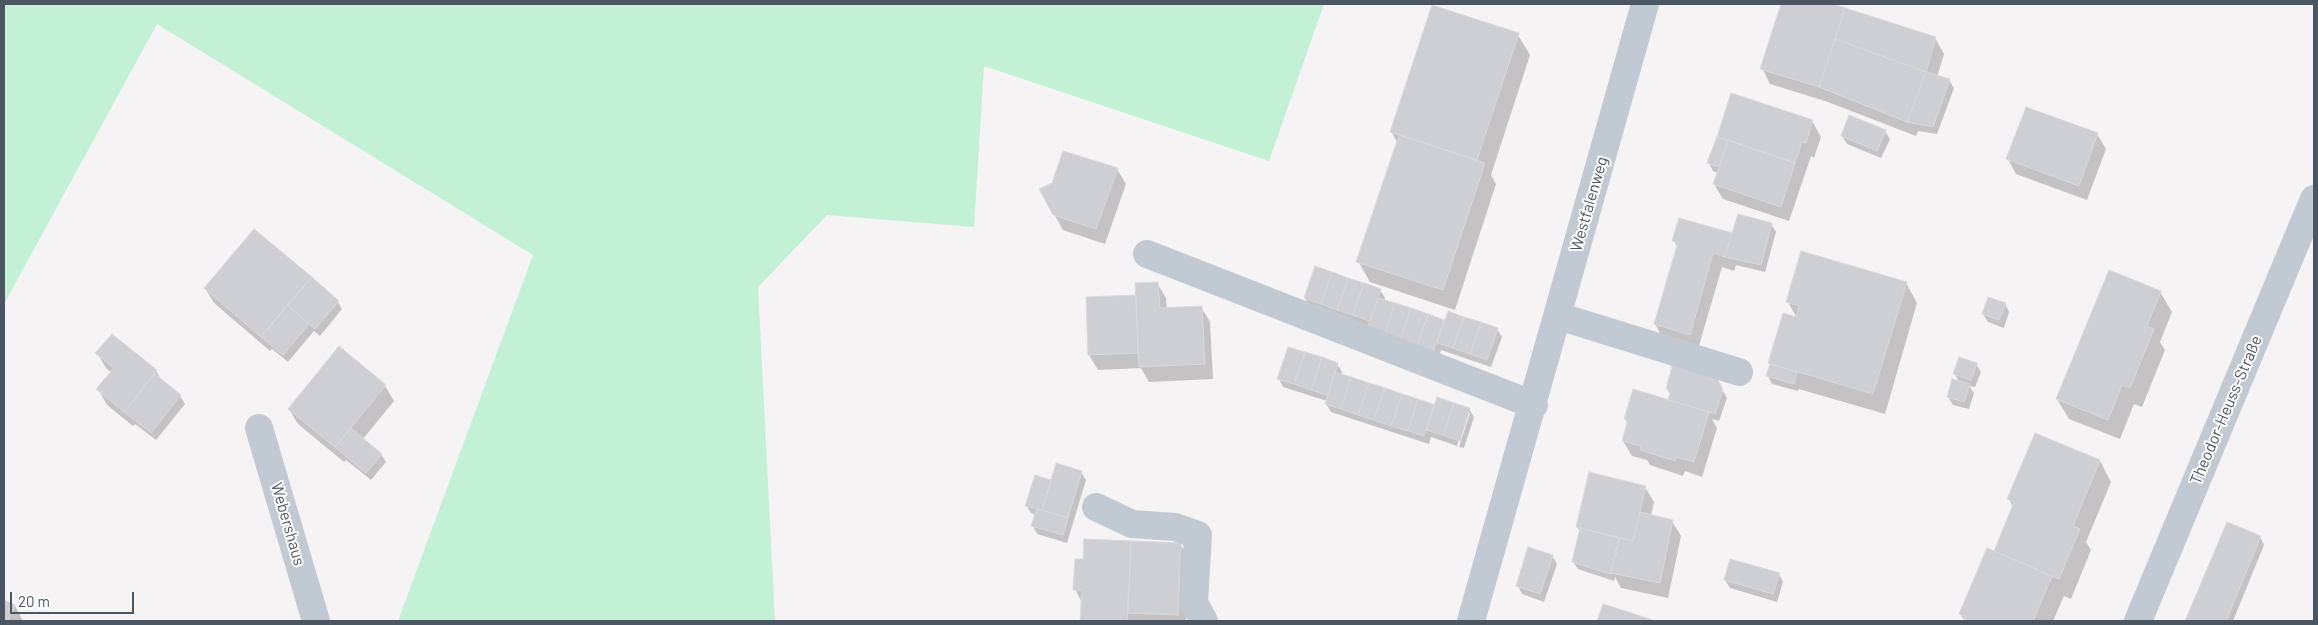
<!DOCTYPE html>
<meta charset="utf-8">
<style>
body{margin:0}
#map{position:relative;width:2318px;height:625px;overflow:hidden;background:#f5f3f3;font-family:Barlow,sans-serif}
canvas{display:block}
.frame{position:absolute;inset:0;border:5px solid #4a5661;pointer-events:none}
.scale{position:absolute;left:10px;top:592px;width:124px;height:22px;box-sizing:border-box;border:2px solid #4a5661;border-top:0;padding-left:6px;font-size:15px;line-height:18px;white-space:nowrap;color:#4a5661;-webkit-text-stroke:4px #fff;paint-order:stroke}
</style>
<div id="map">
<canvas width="2318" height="625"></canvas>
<div class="frame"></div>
<div class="scale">20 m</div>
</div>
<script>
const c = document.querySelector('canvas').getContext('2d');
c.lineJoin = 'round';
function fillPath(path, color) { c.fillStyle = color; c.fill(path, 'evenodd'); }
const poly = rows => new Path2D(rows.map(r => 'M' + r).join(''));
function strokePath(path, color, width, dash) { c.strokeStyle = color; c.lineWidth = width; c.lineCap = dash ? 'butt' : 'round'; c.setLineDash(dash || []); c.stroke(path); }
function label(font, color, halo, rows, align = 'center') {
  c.font = font + ' Barlow,sans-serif'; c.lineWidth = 4; c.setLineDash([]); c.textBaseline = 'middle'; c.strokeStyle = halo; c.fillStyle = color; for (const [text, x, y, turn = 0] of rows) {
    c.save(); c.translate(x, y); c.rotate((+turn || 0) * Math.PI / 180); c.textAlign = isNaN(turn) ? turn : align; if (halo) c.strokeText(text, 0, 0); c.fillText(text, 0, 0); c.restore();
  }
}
fillPath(poly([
 [4,4,1324,4,1269,161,984,66,974,227,827,215,758,287,775,621,398,621,533,255,157,24,4,304]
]), '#c3f1d5');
fillPath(poly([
 [1783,4,1829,4,1935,38,1944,54,1937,77,1949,80,1954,88,1937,134,1918,131,1916,136,1828,102,1770,84,1762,68],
 [1518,35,1530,55,1491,175,1496,184,1455,310,1370,282,1358,261,1397,142,1391,131],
 [1812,121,1821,137,1814,158,1811,156,1789,221,1723,199,1714,184,1718,173,1713,171,1709,163],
 [1885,131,1890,139,1881,158,1847,144,1842,136],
 [2097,134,2106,149,2087,200,2016,174,2008,159],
 [1117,169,1126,184,1105,244,1063,230,1054,214],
 [1771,224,1776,232,1765,272,1736,265,1734,271,1722,267,1698,349,1664,340,1655,324,1678,248,1674,241,1731,234,1733,237],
 [1157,283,1166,298,1167,309,1201,307,1210,322,1213,379,1149,382,1141,368,1098,370,1089,355,1087,298,1138,296],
 [1906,283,1917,303,1885,414,1799,389,1798,391,1772,384,1768,376,1770,363,1797,318,1788,302],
 [205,288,338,302,342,309,320,336,314,331,288,362,272,349,270,351,214,303],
 [1380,290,1385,298,1384,301,1445,321,1497,329,1502,337,1491,367,1441,350,1438,359,1310,306,1305,298],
 [2160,292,2172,312,2160,342,2165,350,2142,407,2134,404,2120,439,2069,419,2057,399],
 [2005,304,2009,312,2004,328,1988,322,1983,314],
 [112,335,156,371,162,381,180,396,185,404,156,440,135,424,133,426,107,405,98,389,112,373,106,368,97,353],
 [1337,364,1342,372,1341,375,1436,406,1469,409,1474,417,1464,448,1459,447,1470,413,1467,413,1457,446,1431,437,1429,444,1331,412,1326,404,1327,401,1283,387,1279,379],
 [1976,364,1981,372,1975,387,1969,386,1974,393,1969,409,1953,405,1948,397,1959,382,1955,374],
 [1716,379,1727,398,1719,421,1712,419,1717,428,1702,477,1685,471,1683,476,1650,465,1647,460,1632,456,1623,441,1628,424,1625,419,1669,401,1671,395,1667,389],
 [385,386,394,401,363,439,381,454,386,462,371,480,346,460,344,462,298,424,289,409],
 [2036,435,2100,461,2111,482,2086,542,2091,550,2071,599,2064,596,2053,621,1965,621,1960,614,1995,553,2013,507,2009,499],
 [1081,472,1086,480,1067,543,1037,534,1033,526,1036,515,1031,513,1026,505,1052,481],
 [1645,487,1654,502,1651,516,1672,521,1681,536,1668,598,1621,588,1615,577,1614,581,1578,569,1573,562,1580,532,1577,527],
 [2227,523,2260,537,2264,545,2233,621,2187,621],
 [1085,540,1180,544,1189,559,1186,621,1082,621,1082,603,1075,589,1084,560],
 [1552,556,1557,564,1544,602,1522,594,1518,586],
 [1779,574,1783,582,1777,602,1730,588,1725,580],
 [4,601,15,606,23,621,4,621],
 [1604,606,1652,621,1599,621]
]), '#0003');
const building = poly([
 [1781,4,1833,4,1845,8,1819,87,1760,69,1781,4],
 [1432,5,1519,33,1477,160,1390,132,1432,5],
 [1845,8,1936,37,1926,72,1835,39,1845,8],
 [1835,39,1926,72,1907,122,1819,87,1835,39],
 [1926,72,1950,79,1933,127,1907,122,1926,72],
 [1731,93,1813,120,1806,143,1802,142,1795,163,1717,137,1731,93],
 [2026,107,2098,133,2079,186,2006,159,2026,107],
 [1849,115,1886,130,1877,151,1841,136,1849,115],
 [1399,135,1485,163,1443,290,1356,262,1399,135],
 [1717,137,1728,140,1719,167,1707,163,1717,137],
 [1728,140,1795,163,1781,207,1713,184,1728,140],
 [1063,151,1118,168,1096,229,1053,215,1039,189,1052,183,1063,151],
 [1738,214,1772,223,1761,265,1725,257,1738,214],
 [1679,218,1732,233,1725,257,1713,253,1690,335,1654,324,1678,242,1672,241,1679,218],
 [254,229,312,277,261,337,204,288,254,229],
 [1801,251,1907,282,1873,394,1768,363,1783,313,1796,317,1799,306,1786,302,1801,251],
 [1315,266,1332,272,1321,304,1304,298,1315,266],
 [2109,270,2161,291,2147,326,2154,329,2130,388,2122,385,2108,420,2056,399,2109,270],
 [1332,272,1348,278,1337,310,1321,304,1332,272],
 [312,277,339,301,315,329,287,305,312,277],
 [1348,278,1364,283,1353,315,1337,310,1348,278],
 [1158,282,1160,308,1202,306,1205,364,1139,367,1135,283,1158,282],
 [1364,283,1381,289,1370,321,1353,315,1364,283],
 [1136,295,1138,353,1088,355,1086,297,1136,295],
 [1988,297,2006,303,1999,320,1982,314,1988,297],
 [1378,298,1395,303,1384,335,1367,329,1378,298],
 [1395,303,1411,308,1400,340,1384,335,1395,303],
 [287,305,309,324,283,355,261,337,287,305],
 [1411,308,1428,314,1417,346,1400,340,1411,308],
 [1448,311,1464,317,1453,348,1437,343,1448,311],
 [1428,314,1444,320,1433,352,1417,346,1428,314],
 [1464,317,1481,322,1470,354,1453,348,1464,317],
 [1481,322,1498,328,1487,360,1470,354,1481,322],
 [112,334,157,370,124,412,96,389,114,368,95,353,112,334],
 [339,346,386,385,335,447,288,409,339,346],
 [1288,347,1305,352,1294,384,1277,379,1288,347],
 [1305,352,1322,357,1311,390,1294,384,1305,352],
 [1322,357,1338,363,1327,395,1311,390,1322,357],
 [1959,357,1977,363,1971,380,1953,374,1959,357],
 [1770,364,1797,372,1794,384,1766,376,1770,364],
 [1672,366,1717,378,1723,390,1715,414,1668,400,1671,390,1666,389,1672,366],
 [1335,372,1351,377,1341,409,1325,404,1335,372],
 [155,374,181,395,151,433,124,412,155,374],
 [1351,377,1369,383,1358,415,1341,409,1351,377],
 [1952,379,1970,384,1964,402,1947,397,1952,379],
 [1369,383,1385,388,1374,420,1358,415,1369,383],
 [1385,388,1402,394,1391,426,1374,420,1385,388],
 [1633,389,1709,412,1694,462,1676,457,1675,461,1640,450,1641,446,1622,441,1628,420,1624,419,1633,389],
 [1402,394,1418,399,1408,431,1391,426,1402,394],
 [1437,397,1454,403,1443,435,1426,430,1437,397],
 [1418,399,1435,405,1424,436,1408,431,1418,399],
 [1454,403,1470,408,1460,441,1443,435,1454,403],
 [351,428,382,454,366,473,335,447,351,428],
 [2035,433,2100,460,2073,526,2080,529,2059,579,1994,551,2014,502,2007,499,2035,433],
 [1056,463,1082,471,1068,518,1042,510,1056,463],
 [1589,472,1646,486,1633,541,1576,527,1589,472],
 [1035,475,1051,480,1042,510,1025,506,1035,475],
 [1037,509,1068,518,1063,535,1031,526,1037,509],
 [1640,512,1673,520,1660,583,1611,573,1620,538,1633,541,1640,512],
 [2227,522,2261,536,2226,621,2185,621,2227,522],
 [1580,528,1619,538,1610,574,1572,562,1580,528],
 [1084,539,1131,541,1127,621,1080,621,1082,590,1073,590,1075,559,1083,559,1084,539],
 [1131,541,1181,543,1178,615,1128,613,1131,541],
 [1528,547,1553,555,1540,594,1516,586,1528,547],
 [1987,548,2052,576,2033,621,1964,621,1966,617,1959,614,1987,548],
 [1730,559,1780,573,1773,594,1724,580,1730,559],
 [4,600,15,605,8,621,4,621,4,600],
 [1603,604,1656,621,1597,621,1603,604]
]);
fillPath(building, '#cdcfd5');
strokePath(building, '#d7d9de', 1);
strokePath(poly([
 [1147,254,1534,405],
 [1558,316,1739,372],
 [259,428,316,621],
 [1096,507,1132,524,1175,527,1198,535,1194,603,1204,621],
 [1471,621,1645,4],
 [2138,621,2314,199]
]), '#c1cad2', 28);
label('16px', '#4a5661', '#fff', [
 ["Westfalenweg",1589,204,-74],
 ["Theodor-Heuss-Straße",2226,410,-67],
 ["Webershaus",288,524,74]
]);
</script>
